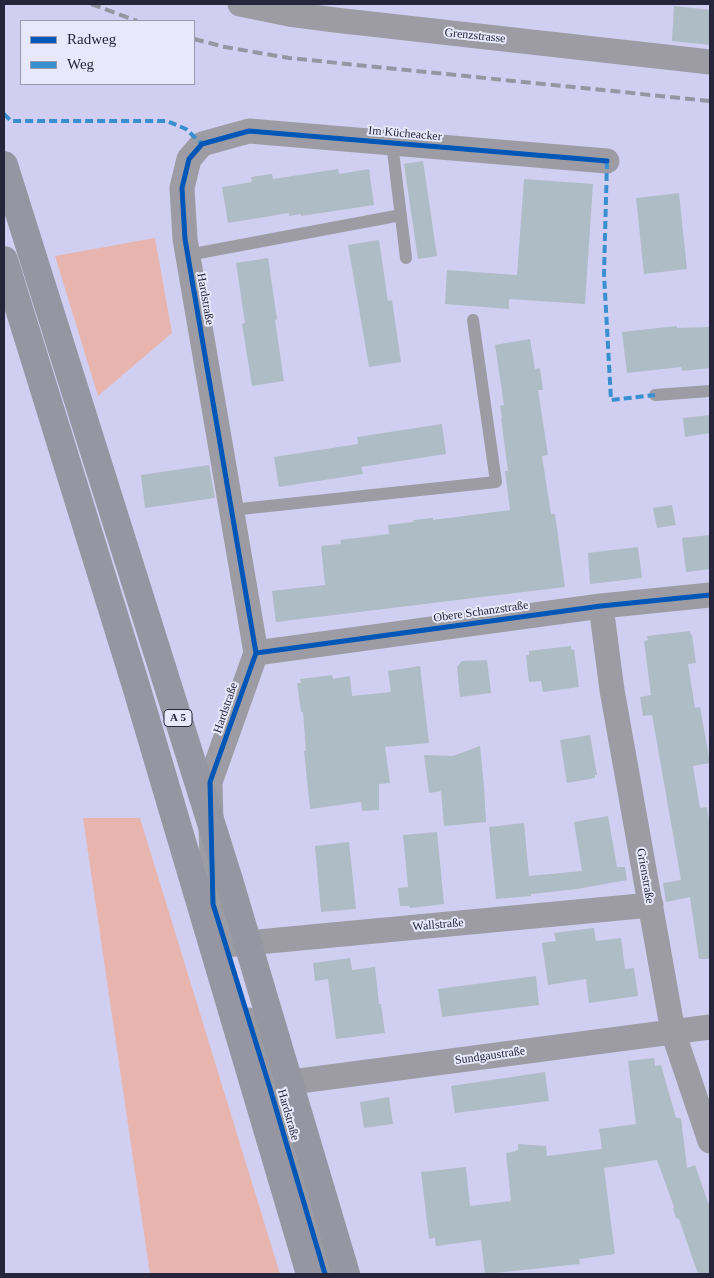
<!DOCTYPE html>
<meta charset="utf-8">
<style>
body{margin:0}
#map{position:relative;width:714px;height:1278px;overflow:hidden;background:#d0cff1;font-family:Georgia,serif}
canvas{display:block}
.frame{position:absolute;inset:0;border:5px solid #26253b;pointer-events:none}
.legend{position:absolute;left:20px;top:20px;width:175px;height:65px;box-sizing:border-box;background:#e7e8fa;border:1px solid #9a9aae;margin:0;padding:6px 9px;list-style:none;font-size:15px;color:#26253b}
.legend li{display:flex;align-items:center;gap:10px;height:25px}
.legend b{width:25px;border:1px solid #9a9aae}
</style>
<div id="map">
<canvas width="714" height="1278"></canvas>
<div class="frame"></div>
<ul class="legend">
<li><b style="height:6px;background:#0057b8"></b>Radweg</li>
<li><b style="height:6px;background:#3a8fd0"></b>Weg</li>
</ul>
</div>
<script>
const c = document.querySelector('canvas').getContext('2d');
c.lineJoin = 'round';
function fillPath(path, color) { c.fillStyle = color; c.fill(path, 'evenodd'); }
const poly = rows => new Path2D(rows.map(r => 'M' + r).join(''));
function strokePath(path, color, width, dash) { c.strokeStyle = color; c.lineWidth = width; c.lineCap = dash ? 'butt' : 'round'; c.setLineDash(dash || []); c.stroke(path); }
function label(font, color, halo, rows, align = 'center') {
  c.font = font + ' Georgia,serif'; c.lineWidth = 4; c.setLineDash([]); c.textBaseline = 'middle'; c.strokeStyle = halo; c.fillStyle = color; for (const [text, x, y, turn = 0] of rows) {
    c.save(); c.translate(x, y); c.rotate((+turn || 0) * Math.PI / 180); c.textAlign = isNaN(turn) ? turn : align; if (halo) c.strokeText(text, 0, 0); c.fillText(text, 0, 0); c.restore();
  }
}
fillPath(poly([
 [155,238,172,333,98,396,55,256],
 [83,818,140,818,280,1274,150,1274]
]), '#e7b5ad');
fillPath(poly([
 [674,6,710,10,710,45,672,41],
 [423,161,437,256,418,259,404,164],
 [338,169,339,174,369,169,374,205,301,216,301,214,289,216,289,213,228,223,222,187,252,182,251,177,272,174,273,179],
 [524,179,593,184,585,304,509,299,509,309,445,304,447,270,517,275],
 [679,193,687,269,644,274,636,198],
 [379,240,388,301,392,300,401,362,369,367,348,245],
 [268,258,277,319,275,320,284,381,252,386,242,324,245,323,236,263],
 [677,326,677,328,710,327,710,368,682,371,681,367,627,373,622,332],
 [530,339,535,369,540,368,543,390,538,390,548,455,542,456,551,514,555,514,565,587,276,622,272,591,325,585,321,546,341,544,340,540,389,534,388,525,414,522,413,520,433,518,433,520,510,510,505,471,508,471,501,418,502,418,500,406,504,405,495,345],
 [710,415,710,433,685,437,683,418],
 [442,424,446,454,361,467,363,474,279,487,274,457,358,444,357,437],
 [209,465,215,498,145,508,141,475],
 [672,505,676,525,657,528,653,508],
 [710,535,710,569,686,572,682,538],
 [638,547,642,578,590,584,588,553],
 [690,631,691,635,692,635,696,663,688,664,695,708,700,707,710,763,693,766,700,808,707,807,710,827,710,959,699,959,690,897,666,902,663,883,681,880,652,715,643,716,640,697,651,695,644,641,648,640,647,636],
 [571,646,571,650,574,649,579,687,543,692,541,681,529,682,526,655,529,655,529,651],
 [487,660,491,693,460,697,457,667,462,661],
 [420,666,429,743,385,747,390,783,379,784,379,810,362,811,361,802,310,809,304,751,306,751,303,712,301,712,297,683,301,683,300,679,332,675,333,679,350,676,352,696,391,692,388,671],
 [590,735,597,775,595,775,595,778,567,783,560,740],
 [480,746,484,786,486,822,444,826,441,791,429,793,424,755,453,756],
 [608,816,617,867,625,867,627,880,577,889,531,894,531,896,496,899,489,827,524,823,529,876,582,871,574,822],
 [437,832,444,904,410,908,409,906,400,906,398,888,408,887,403,835],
 [349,842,356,909,321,912,315,846],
 [594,928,596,941,621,938,625,969,634,968,638,996,589,1003,586,979,548,985,542,943,556,941,554,933],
 [350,958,352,970,375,967,379,1004,381,1004,385,1033,336,1039,328,979,315,981,313,963],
 [536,976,539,1005,442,1017,438,989],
 [654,1058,655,1066,661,1065,676,1118,681,1118,687,1168,695,1165,710,1208,710,1274,698,1274,679,1219,676,1218,673,1209,674,1207,657,1160,604,1168,615,1254,579,1259,580,1264,485,1274,481,1240,436,1246,435,1238,429,1239,421,1172,466,1167,470,1206,511,1201,506,1153,516,1151,516,1150,518,1150,518,1144,546,1146,547,1156,602,1149,599,1129,636,1124,628,1061],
 [545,1072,549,1101,455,1113,451,1086],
 [389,1097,393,1124,364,1128,360,1102]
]), '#aebcc5');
strokePath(poly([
 [392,143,406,258],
 [188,255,401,215],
 [655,395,710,391],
 [231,510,496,482,473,320]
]), '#9d9ca4', 12);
strokePath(poly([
 [240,4,289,14,335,20,710,62],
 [601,606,612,690,673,1032,710,1141],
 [256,653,601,606,710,595],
 [220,927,213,904,210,782,256,653,185,239,182,188,189,159,202,144,249,131,607,161],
 [226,945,651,905],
 [249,1020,325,1274],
 [269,1085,710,1027]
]), '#9d9ca4', 25);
strokePath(poly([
 [4,260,136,686,310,1274]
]), '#9696a3', 28);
strokePath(poly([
 [91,4,137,21],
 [194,39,225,47,289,58,710,101]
]), '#9696a3', 4, [10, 5]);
strokePath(poly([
 [4,165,229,880,346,1274]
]), '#9696a3', 28);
strokePath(poly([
 [4,114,11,121,167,121,186,129,202,144],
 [607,161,604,274,611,400,655,395]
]), '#3a8fd0', 4, [8, 4]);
strokePath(poly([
 [256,653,601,606,710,595],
 [325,1274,269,1085,213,904,210,782,256,653,185,239,182,188,189,159,202,144,249,131,607,161]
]), '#0057b8', 5);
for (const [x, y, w] of [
 [178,718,28]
]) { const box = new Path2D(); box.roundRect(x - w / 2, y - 8.5, w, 17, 4); c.fillStyle = '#e7e8fa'; c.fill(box); strokePath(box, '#26253b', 1); }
label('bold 11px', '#26253b', null, [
 ["A 5",178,718]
]);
label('12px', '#26253b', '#e7e8fa', [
 ["Grenzstrasse",475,36,6],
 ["Im Kücheacker",405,134,5],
 ["Hardstraße",205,299,80],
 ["Obere Schanzstraße",481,612,-8],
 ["Hardstraße",226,708,-71],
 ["Grienstraße",645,876,80],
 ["Wallstraße",438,925,-5],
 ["Sundgaustraße",490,1056,-8],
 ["Hardstraße",288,1115,74]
]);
</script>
